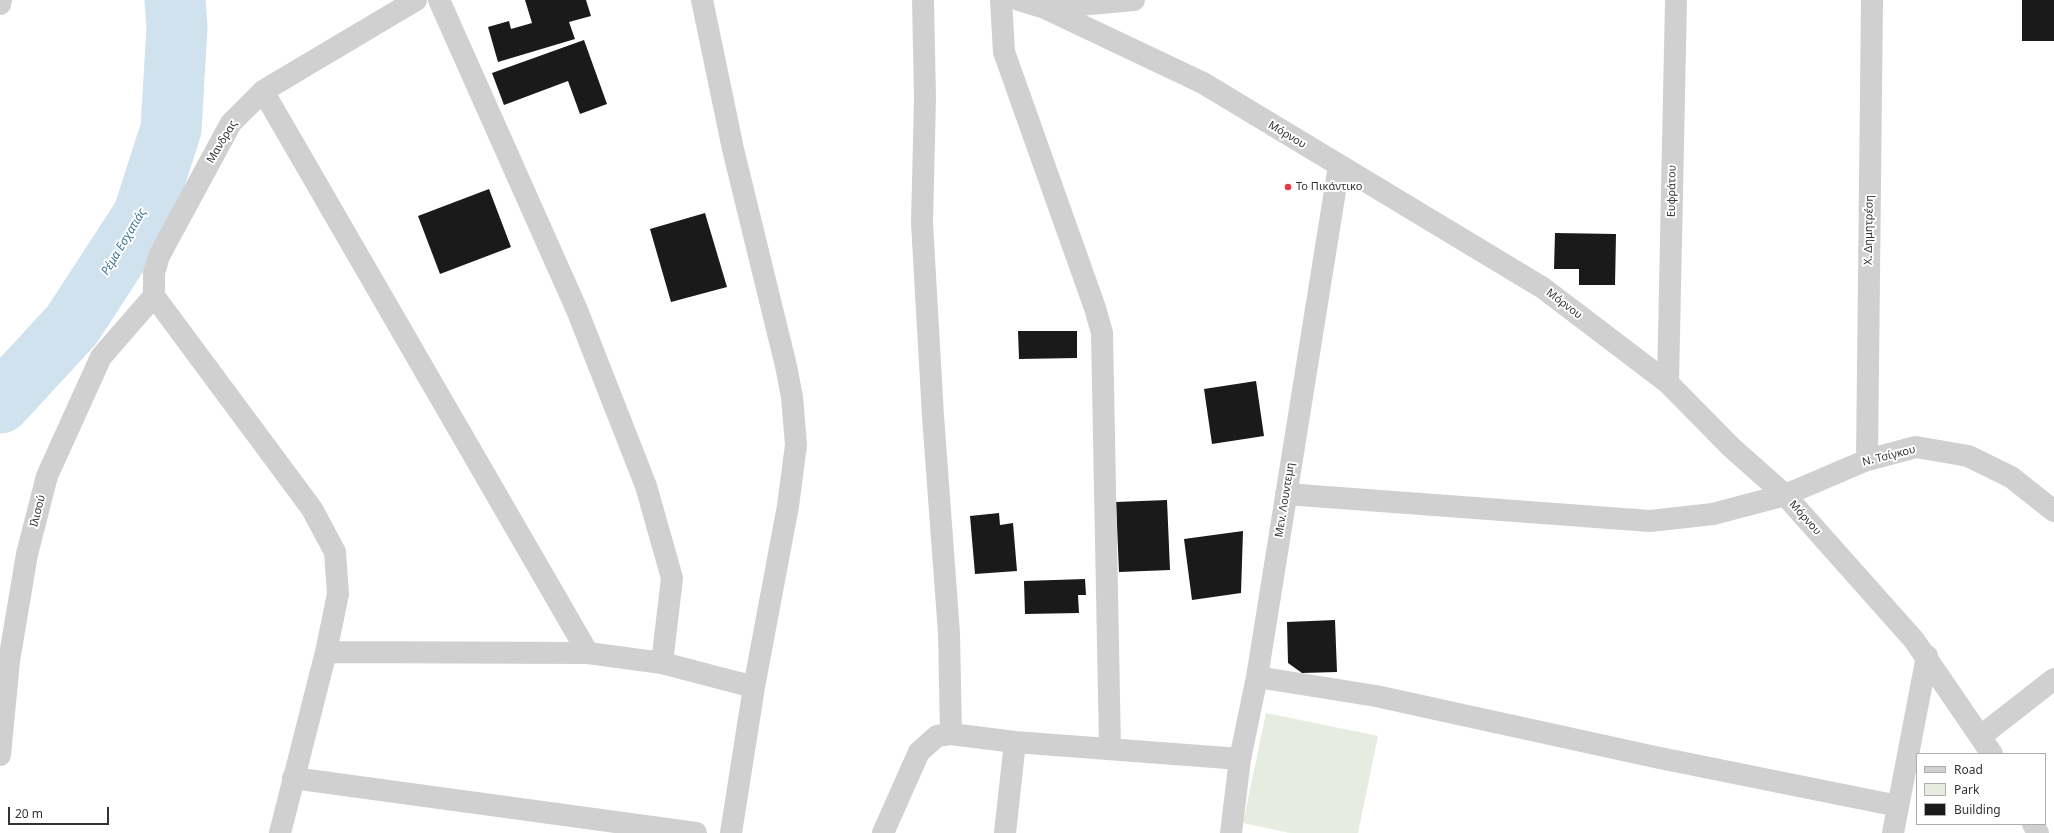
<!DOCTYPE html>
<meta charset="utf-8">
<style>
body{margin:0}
#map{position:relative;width:2054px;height:833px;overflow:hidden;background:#fff;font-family:"Noto Sans",sans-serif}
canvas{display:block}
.legend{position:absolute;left:1916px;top:753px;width:130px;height:72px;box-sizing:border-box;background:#fff;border:1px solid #adadad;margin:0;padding:5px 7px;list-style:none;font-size:12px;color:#333}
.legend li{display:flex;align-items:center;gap:8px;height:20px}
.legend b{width:20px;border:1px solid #adadad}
.scale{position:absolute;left:8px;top:807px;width:101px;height:18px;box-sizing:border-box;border:2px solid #333;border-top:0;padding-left:5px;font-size:12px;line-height:14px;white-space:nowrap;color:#333;-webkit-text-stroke:3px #fff;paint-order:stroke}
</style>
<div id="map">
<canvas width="2054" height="833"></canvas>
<ul class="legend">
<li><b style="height:5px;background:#d0d0d0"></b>Road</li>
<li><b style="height:11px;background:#e6ecdf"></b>Park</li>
<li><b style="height:11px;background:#1a1a1a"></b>Building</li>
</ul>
<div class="scale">20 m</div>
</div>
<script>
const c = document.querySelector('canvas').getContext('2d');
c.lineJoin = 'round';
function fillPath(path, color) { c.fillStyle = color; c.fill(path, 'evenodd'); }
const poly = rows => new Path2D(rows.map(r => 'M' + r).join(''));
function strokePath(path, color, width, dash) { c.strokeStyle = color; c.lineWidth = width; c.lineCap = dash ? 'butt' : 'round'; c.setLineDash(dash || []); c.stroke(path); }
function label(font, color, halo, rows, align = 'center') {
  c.font = font + ' "Noto Sans",sans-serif'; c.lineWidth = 4; c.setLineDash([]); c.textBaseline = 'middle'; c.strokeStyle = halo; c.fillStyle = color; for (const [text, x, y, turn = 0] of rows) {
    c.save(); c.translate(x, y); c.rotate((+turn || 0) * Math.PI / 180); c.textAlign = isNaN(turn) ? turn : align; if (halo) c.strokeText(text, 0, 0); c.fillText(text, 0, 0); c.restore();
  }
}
fillPath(poly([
 [1266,713,1378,736,1358,833,1290,833,1243,823]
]), '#e6ecdf');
strokePath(poly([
 [0,403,72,325,143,216,171,129,177,28,175,0]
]), '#cfe2ee', 61);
fillPath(poly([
 [525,0,586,0,591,16,569,22,575,39,498,62,488,27,509,21,511,29,532,23],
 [2022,0,2054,0,2054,41,2022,41],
 [584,40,607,104,580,114,568,81,504,105,492,73],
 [489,189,511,247,440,274,418,216],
 [705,213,727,287,671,302,650,229],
 [1555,233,1616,234,1615,285,1579,285,1579,269,1554,269],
 [1018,331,1077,331,1077,358,1019,359],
 [1256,381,1264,436,1212,444,1204,389],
 [1167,500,1170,570,1119,572,1116,502],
 [999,513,1000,525,1013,523,1017,571,975,574,970,516],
 [1243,531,1241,593,1192,600,1184,539],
 [1085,579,1086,595,1078,595,1079,613,1025,614,1024,581],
 [1335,620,1337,672,1302,673,1288,663,1287,622]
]), '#1a1a1a');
strokePath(poly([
 [439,0,577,310,646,486,672,578,662,663],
 [702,0,733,149,786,366,792,397,796,445,788,506,754,687,731,833],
 [923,0,925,98,922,223,933,416,949,633,951,734],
 [1001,0,1004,52,1095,308,1102,333,1110,748],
 [1019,0,1045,8,1203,83,1543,288,1668,383,1731,447,1785,495,1914,640,1992,754],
 [0,4,1,0],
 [1046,8,1134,0],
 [263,91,588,653],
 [154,296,312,509,335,552,338,594,326,652,280,833],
 [154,296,154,273,159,256,231,123,263,91,416,0],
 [1668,383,1676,0],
 [1867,460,1872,0],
 [1286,494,1650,521,1713,514,1785,495,1867,460,1916,447,1968,456,2011,477,2054,511],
 [326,652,588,653,662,663,754,687],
 [1257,677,1376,696,1655,757,1898,806],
 [1981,736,2054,679],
 [0,755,9,661,27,554,47,476,101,357,154,296],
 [293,778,696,833],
 [2033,824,2038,833],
 [883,833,919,752,937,736,951,734,1015,742,1240,759],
 [1005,833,1015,742],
 [1231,833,1240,759,1257,677,1339,166],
 [1893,833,1927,656]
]), '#d0d0d0', 22);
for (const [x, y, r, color] of [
 [1288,187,4,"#e63946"]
]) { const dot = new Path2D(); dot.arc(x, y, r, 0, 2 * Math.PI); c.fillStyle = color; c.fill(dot); strokePath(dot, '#fff', 1.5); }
label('11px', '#333', '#fff', [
 ["Μόρνου",1287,135,31],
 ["Μανδρας",222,142,-59],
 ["Ευφράτου",1672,191,-89],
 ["Χ. Δημητρέση",1869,230,-89],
 ["Μόρνου",1564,304,37],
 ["Ν. Τσίγκου",1889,456,-14],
 ["Μεν. Λουντεμη",1285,500,-81],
 ["Ιλισού",38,511,-76],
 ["Μόρνου",1805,518,48]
]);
label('11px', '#333', '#fff', [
 ["Το Πικάντικο",1296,187]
], 'left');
label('italic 12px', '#3f7597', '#fff', [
 ["Ρέμα Εσχατιάς",124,242,-59]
]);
</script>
